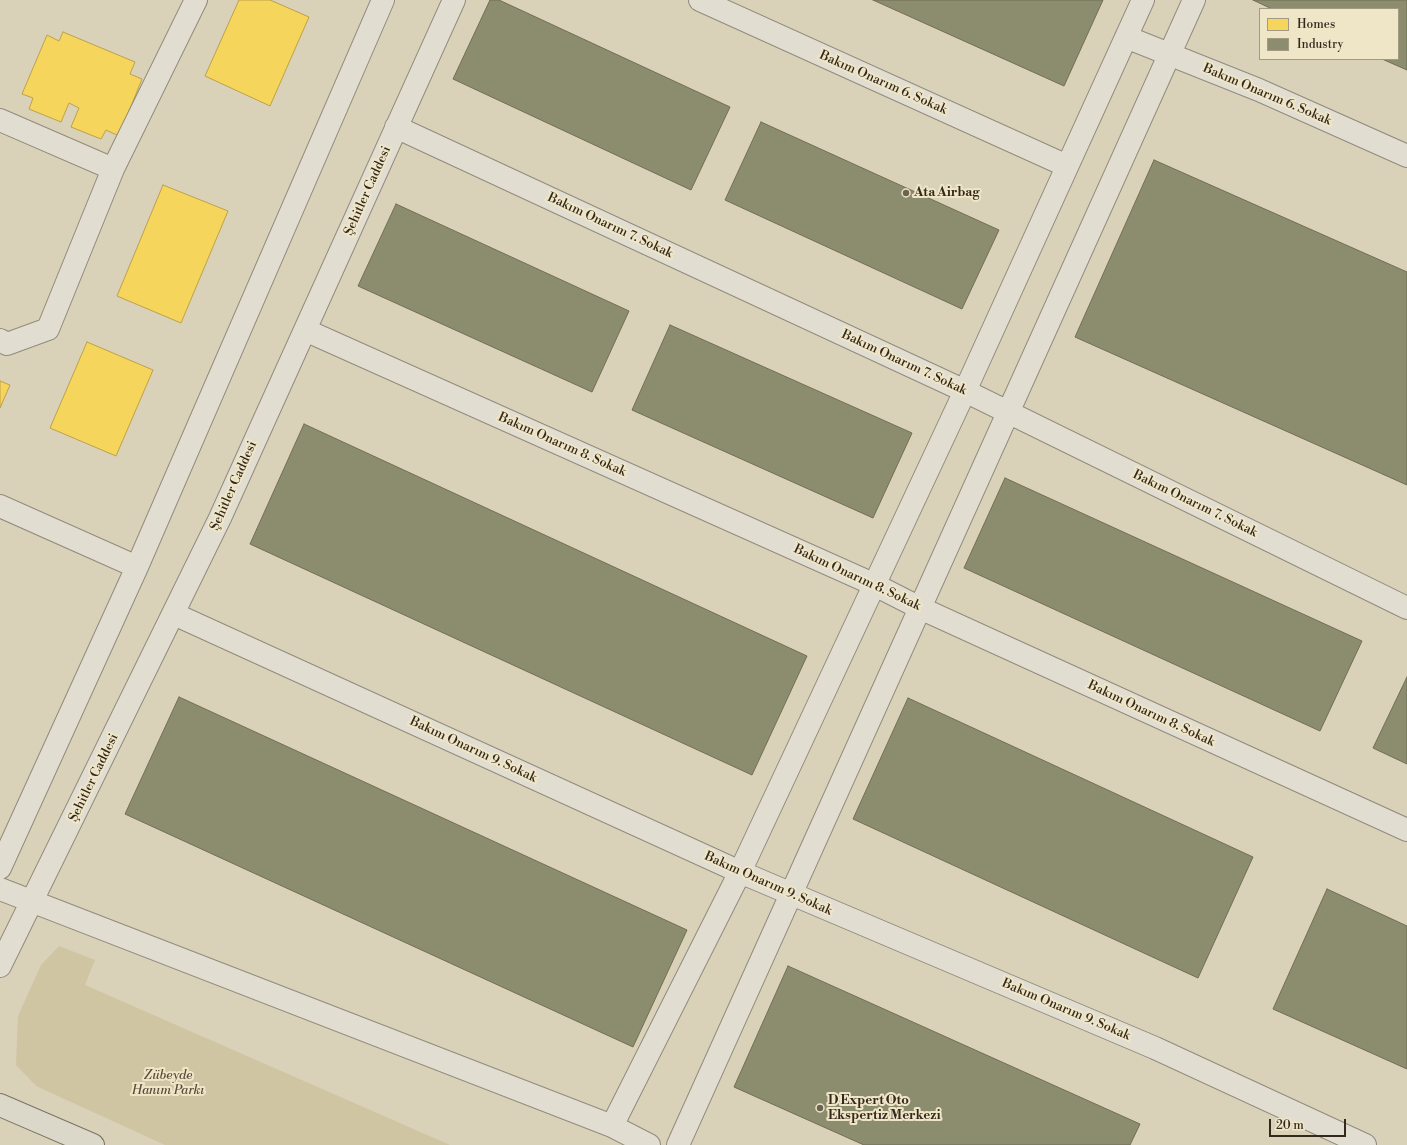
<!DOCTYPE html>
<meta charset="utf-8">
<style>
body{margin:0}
#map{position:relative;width:1407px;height:1145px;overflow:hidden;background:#d9d1b8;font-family:"Libre Bodoni",serif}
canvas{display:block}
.legend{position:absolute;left:1259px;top:8px;width:140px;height:52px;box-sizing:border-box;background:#efe6c8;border:1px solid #a49a83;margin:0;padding:5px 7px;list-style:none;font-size:12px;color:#34281c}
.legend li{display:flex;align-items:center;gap:8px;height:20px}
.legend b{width:20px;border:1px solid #a49a83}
.scale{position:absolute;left:1269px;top:1119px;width:77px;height:18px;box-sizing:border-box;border:2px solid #34281c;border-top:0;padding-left:5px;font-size:12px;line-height:14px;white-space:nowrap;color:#34281c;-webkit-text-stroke:3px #efe6c8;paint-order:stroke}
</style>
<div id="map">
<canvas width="1407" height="1145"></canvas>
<ul class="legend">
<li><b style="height:11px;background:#f6d55c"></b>Homes</li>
<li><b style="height:11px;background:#8c8c6e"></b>Industry</li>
</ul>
<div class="scale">20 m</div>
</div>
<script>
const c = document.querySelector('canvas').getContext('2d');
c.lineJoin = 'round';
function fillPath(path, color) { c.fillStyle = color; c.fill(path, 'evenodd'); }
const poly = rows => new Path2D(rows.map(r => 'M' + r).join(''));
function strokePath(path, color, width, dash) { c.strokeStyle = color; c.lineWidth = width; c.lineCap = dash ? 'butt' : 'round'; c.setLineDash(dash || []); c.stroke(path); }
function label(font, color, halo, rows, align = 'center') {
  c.font = font + ' "Libre Bodoni",serif'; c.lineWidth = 4; c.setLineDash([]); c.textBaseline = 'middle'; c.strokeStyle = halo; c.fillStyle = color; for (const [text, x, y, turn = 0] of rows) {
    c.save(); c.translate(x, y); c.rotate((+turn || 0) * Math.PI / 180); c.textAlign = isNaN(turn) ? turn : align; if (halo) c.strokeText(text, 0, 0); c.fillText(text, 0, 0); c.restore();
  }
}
fillPath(poly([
 [59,946,95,960,85,985,450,1145,165,1145,36,1086,16,1065,18,1016,41,965]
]), '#d0c5a3');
const homes = poly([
 [239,0,270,0,309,17,270,106,205,76,239,0],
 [63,32,135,62,130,74,142,79,119,136,106,130,101,139,71,127,79,108,69,103,61,122,29,109,33,98,22,94,47,35,59,41,63,32],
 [163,185,228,211,181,323,117,296,163,185],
 [87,342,153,370,116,456,50,428,87,342],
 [0,381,10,385,0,408,0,381]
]);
fillPath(homes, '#f6d55c');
strokePath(homes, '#bca149', 1);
const industry = poly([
 [490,0,499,0,730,107,691,190,453,79,490,0],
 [873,0,1103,0,1064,86,873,0],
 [1253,0,1407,0,1407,70,1382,59,1398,59,1398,9,1272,9,1253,0],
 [761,122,999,230,962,309,725,200,761,122],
 [1154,160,1407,272,1407,485,1075,337,1154,160],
 [396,204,629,311,592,392,358,286,396,204],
 [670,325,912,433,873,518,632,410,670,325],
 [304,424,807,656,752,775,250,544,304,424],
 [1005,478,1362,641,1320,731,964,568,1005,478],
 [1407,677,1407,764,1373,748,1407,677],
 [179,697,687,930,633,1047,125,814,179,697],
 [908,698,1253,857,1198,978,853,819,908,698],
 [1327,889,1407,926,1407,1069,1273,1009,1327,889],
 [788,966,1140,1124,1130,1145,864,1145,734,1087,788,966]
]);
fillPath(industry, '#8c8c6e');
strokePath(industry, '#726e55', 1);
const minor = poly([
 [700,0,1067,166],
 [1126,37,1259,90,1407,156],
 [0,120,113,169],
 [396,127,965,391,1407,608],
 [305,330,873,584,920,608,1407,830],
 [0,340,7,344,48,329,113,169,196,0],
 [0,506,137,567],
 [174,614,740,872,1155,1048,1365,1145],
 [0,868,137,567,383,0],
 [0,889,612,1126,649,1145],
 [0,966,220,518,454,0],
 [612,1126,740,872,965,391,1143,0],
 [678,1145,1194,0]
]);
const major = poly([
 [0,1105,93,1145]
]);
strokePath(minor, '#918b7c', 24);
strokePath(major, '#7a7467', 24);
strokePath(minor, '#e1ddd1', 22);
strokePath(major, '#dcd8c9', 22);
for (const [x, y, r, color] of [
 [906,193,4,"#6e6353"],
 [820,1108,4,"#6e6353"]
]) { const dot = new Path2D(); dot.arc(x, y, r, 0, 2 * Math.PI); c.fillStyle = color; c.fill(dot); strokePath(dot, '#efe6c8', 1.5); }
label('13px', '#34281c', '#efe6c8', [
 ["Bakım Onarım 6. Sokak",883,83,24],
 ["Bakım Onarım 6. Sokak",1267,95,23],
 ["Şehitler Caddesi",368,191,-66],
 ["Bakım Onarım 7. Sokak",610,226,25],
 ["Bakım Onarım 7. Sokak",904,363,25],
 ["Bakım Onarım 8. Sokak",562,445,24],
 ["Şehitler Caddesi",234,486,-66],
 ["Bakım Onarım 7. Sokak",1195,504,26],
 ["Bakım Onarım 8. Sokak",857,578,25],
 ["Bakım Onarım 8. Sokak",1151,714,25],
 ["Bakım Onarım 9. Sokak",473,750,25],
 ["Şehitler Caddesi",94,778,-64],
 ["Bakım Onarım 9. Sokak",768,884,24],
 ["Bakım Onarım 9. Sokak",1066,1010,23]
]);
label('bold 13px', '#34281c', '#efe6c8', [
 ["Ata Airbag",914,193],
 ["D Expert Oto",828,1101],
 ["Ekspertiz Merkezi",828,1116]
], 'left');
label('italic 13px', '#594d3a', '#efe6c8', [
 ["Zübeyde",168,1076],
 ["Hanım Parkı",168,1091]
]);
</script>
